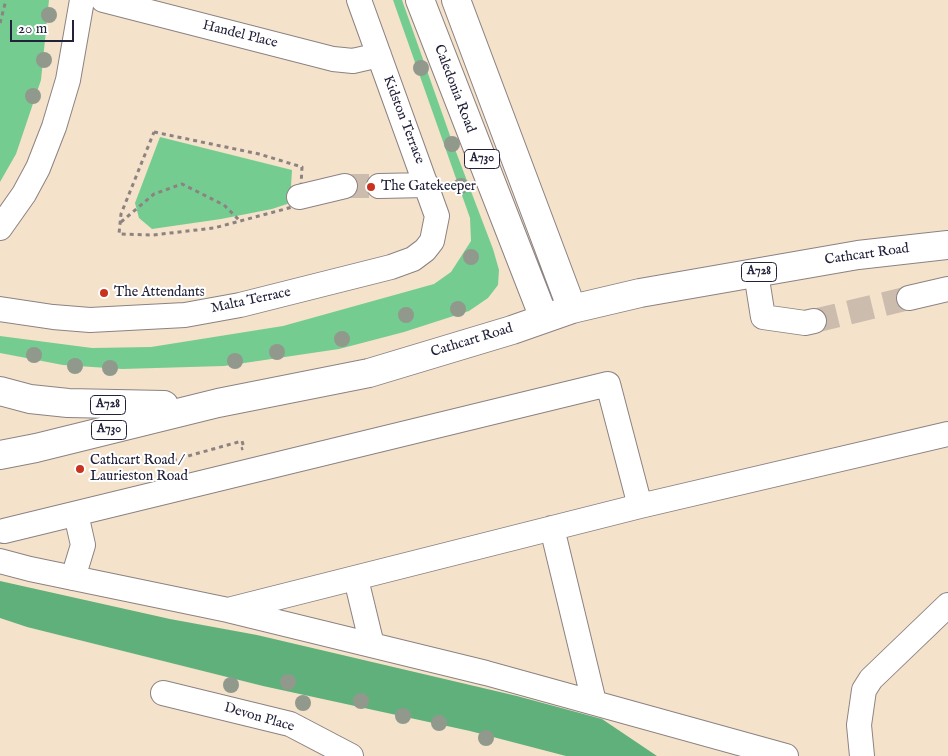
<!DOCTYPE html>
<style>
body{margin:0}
#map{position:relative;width:948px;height:756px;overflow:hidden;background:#f5e2ca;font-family:"IM FELL English",serif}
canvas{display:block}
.scale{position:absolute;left:10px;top:20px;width:64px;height:22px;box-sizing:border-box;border:2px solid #22223b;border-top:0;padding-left:6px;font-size:15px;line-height:18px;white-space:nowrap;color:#22223b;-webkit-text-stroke:4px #fff;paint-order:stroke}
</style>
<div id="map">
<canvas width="948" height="756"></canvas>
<div class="scale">20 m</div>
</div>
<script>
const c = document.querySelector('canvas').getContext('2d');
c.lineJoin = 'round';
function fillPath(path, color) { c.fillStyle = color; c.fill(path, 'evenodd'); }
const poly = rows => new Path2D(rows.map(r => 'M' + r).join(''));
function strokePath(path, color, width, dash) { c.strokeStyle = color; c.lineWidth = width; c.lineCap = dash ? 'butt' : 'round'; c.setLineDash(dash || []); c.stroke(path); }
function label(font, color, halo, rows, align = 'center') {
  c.font = font + ' "IM FELL English",serif'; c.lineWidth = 4; c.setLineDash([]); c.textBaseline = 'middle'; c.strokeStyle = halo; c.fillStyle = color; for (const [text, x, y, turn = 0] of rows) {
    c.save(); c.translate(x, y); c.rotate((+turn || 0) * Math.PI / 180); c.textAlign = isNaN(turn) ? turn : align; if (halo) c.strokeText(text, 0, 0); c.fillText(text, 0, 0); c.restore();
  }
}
fillPath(poly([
 [0,0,49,0,41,80,16,154,0,182],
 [393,0,402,0,453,144,493,249,499,270,498,285,488,298,469,311,404,332,339,349,224,366,122,369,63,365,0,353,0,336,92,348,151,347,283,326,434,284,451,272,471,241,470,218],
 [160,137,292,170,290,203,272,209,221,219,152,229,139,218,135,203]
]), '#75cc91');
fillPath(poly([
 [0,581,170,619,257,635,517,696,602,719,657,756,566,756,470,731,263,686,27,627,0,618]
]), '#60b07b');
strokePath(poly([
 [345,186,379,186],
 [814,321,909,298]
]), '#cbbcad', 24, [24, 12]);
const minor = poly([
 [103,0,333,59,353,61,379,55],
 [379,186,427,185],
 [299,197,345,186],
 [0,228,24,194,38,168,54,127,68,80,82,0],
 [756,273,763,317,805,323,814,321],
 [909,298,948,289],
 [0,309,53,317,90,320,185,315,240,305,391,267,413,259,425,250,432,241,437,216,359,0],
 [552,528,594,702],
 [4,531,608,384,640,506],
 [0,561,30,569,228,610,486,673,786,756],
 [73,578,83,545,76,514],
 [356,579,372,645],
 [232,609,640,506,948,434],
 [163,693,290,724,351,756],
 [862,756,859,725,864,690,871,679,948,605]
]);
const major = poly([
 [420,0,544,318],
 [456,0,572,309],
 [0,391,30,399,68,403,164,405],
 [0,455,36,448,218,403,369,373,512,330,572,309,640,293,858,255,948,245]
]);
strokePath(minor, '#8c8282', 26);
strokePath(major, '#8c8282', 30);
strokePath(poly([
 [0,23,6,0],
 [154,132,259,154,302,167,300,205,214,228,153,235,119,234,121,214,154,132],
 [121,222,154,194,182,184,224,205,240,221],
 [169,456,170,461,242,441,244,448,241,449]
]), '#8c8282', 3, [4, 4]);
strokePath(minor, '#fff', 24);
strokePath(major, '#fff', 28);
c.fillStyle = '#91998c';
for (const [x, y] of [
 [49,15],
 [44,60],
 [421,68],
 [33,96],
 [452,144],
 [461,186],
 [471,257],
 [458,309],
 [406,315],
 [342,339],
 [277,352],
 [34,355],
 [235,361],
 [75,366],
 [110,368],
 [288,682],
 [231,685],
 [361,701],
 [303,703],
 [403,716],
 [439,723],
 [486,738]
]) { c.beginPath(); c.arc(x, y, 8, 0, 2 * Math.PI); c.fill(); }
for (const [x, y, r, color] of [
 [371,187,5,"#c8321e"],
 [104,293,5,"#c8321e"],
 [80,469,5,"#c8321e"]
]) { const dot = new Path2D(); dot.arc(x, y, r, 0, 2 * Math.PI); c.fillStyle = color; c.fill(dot); strokePath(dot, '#fff', 2); }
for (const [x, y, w] of [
 [482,159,35],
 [759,272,35],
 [108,405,35],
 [109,430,35]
]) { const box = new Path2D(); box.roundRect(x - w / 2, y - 9.5, w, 19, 4); c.fillStyle = '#fff'; c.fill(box); strokePath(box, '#22223b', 1); }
label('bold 12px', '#22223b', null, [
 ["A730",482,159],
 ["A728",759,272],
 ["A728",108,405],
 ["A730",109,430]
]);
label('14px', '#22223b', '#fff', [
 ["Handel Place",240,35,14],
 ["Caledonia Road",454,89,69],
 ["Kidston Terrace",403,120,69],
 ["Cathcart Road",867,255,-8],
 ["Malta Terrace",251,301,-12],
 ["Cathcart Road",472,341,-17],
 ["Devon Place",259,718,16]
]);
label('14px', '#22223b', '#fff', [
 ["The Gatekeeper",381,187],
 ["The Attendants",114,293],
 ["Cathcart Road /",90,461],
 ["Laurieston Road",90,477]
], 'left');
</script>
